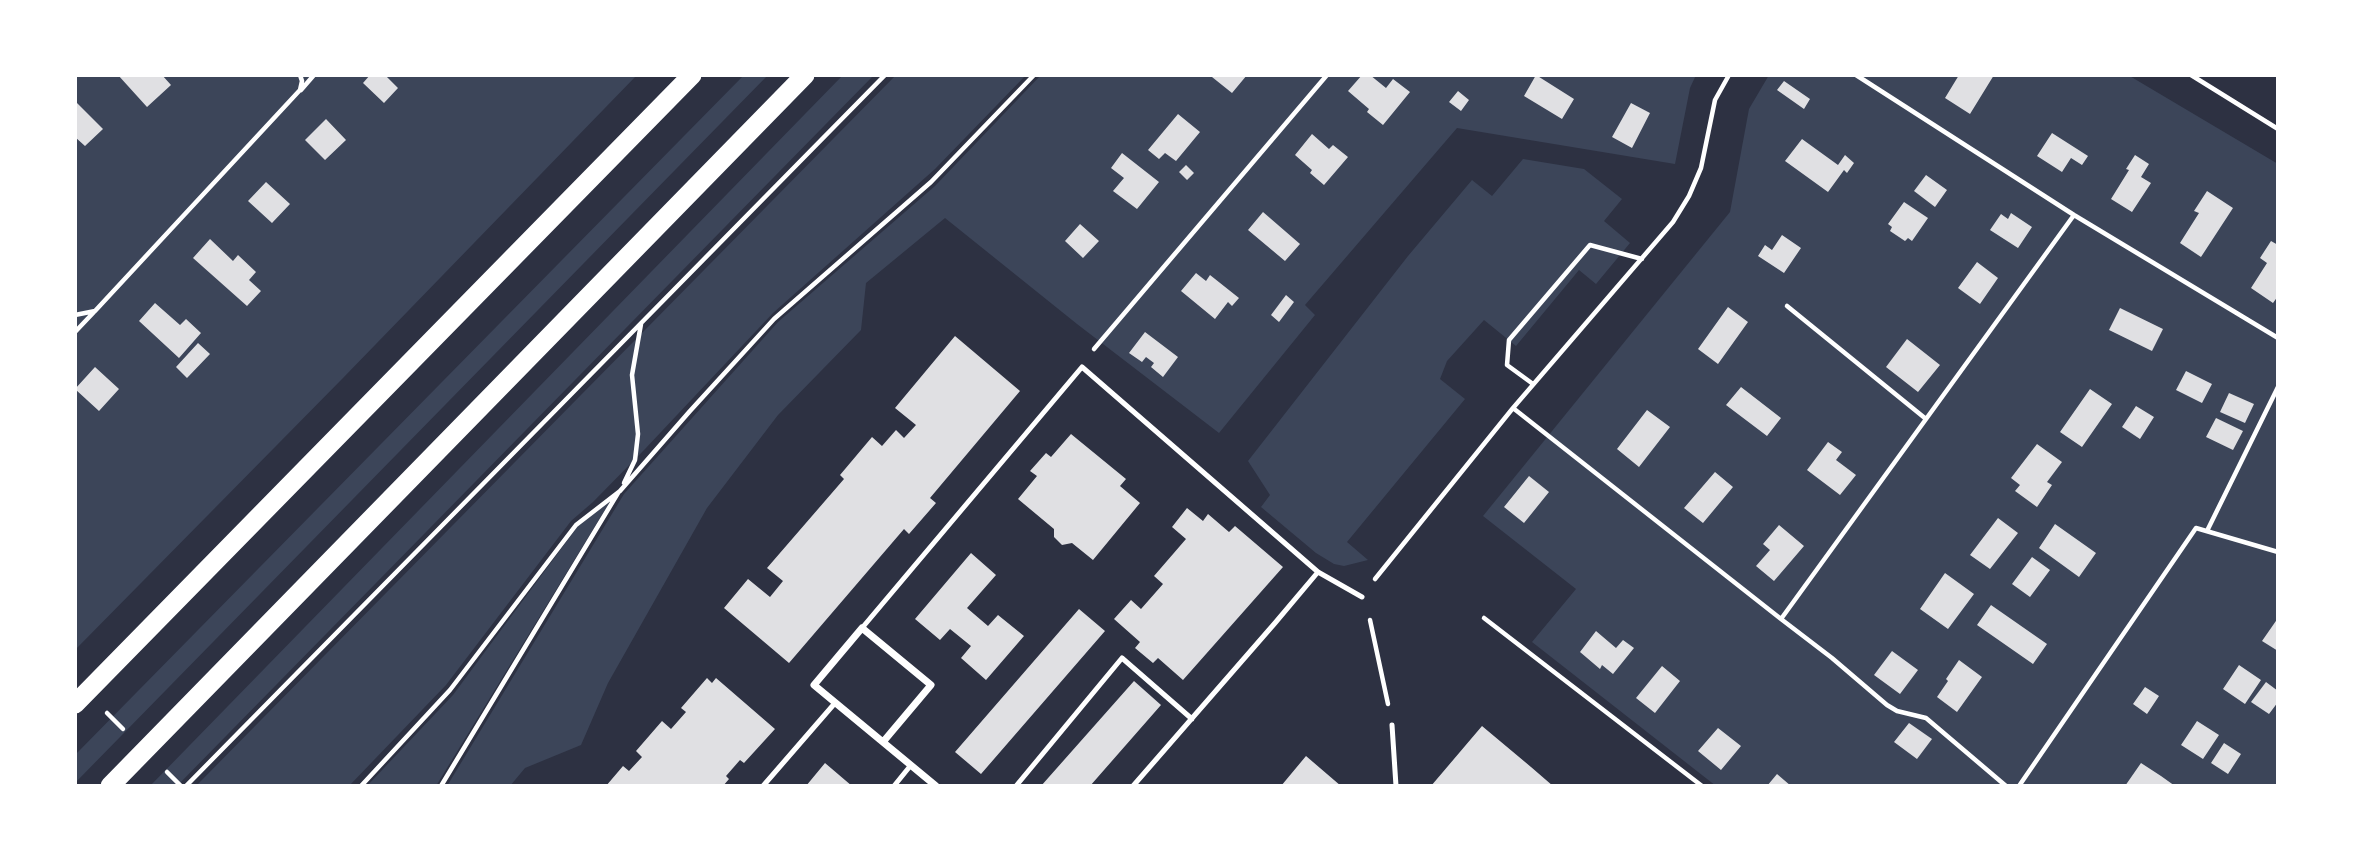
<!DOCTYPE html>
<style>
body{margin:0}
#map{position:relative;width:2353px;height:861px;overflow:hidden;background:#2d3142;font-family:"DejaVu Sans",sans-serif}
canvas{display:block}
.frame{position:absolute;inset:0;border:77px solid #fff;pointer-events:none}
</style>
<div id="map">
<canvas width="2353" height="861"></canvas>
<div class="frame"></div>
</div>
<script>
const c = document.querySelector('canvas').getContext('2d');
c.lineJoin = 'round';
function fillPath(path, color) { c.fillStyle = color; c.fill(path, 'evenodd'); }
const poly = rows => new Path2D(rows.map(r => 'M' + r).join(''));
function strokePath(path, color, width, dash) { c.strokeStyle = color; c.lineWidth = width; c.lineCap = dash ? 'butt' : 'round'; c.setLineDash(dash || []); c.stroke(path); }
fillPath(poly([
 [75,75,637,75,343,378,75,650],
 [744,75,768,75,75,783,75,755],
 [843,75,874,75,177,786,150,786],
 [896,75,1026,75,935,169,773,313,645,449,593,502,571,521,446,685,349,786,196,786],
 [1041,75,1696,75,1690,88,1675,164,1457,128,1305,305,1315,315,1219,433,1077,324,945,218,866,283,861,330,778,415,707,508,608,683,581,745,525,768,510,786,447,786,624,494,778,322,935,186],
 [1769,75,2128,75,2278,164,2278,786,1716,786,1532,642,1576,589,1483,516,1730,212,1749,109],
 [1523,159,1584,169,1622,199,1604,221,1630,243,1596,284,1579,270,1516,346,1484,320,1447,361,1440,379,1465,399,1347,542,1368,560,1344,566,1334,564,1316,553,1261,507,1270,495,1248,461,1408,256,1472,180,1492,196],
 [611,500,436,786,367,786,453,695,578,526]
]), '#3c4559');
fillPath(poly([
 [118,75,162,75,171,85,147,107],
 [370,75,385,75,398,88,384,103,363,83],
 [1214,75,1247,75,1232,93,1212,77],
 [1362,75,1370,75,1386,88,1393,79,1410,92,1383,125,1367,112,1369,109,1348,91],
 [1536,75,1574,99,1562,119,1524,96],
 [1959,75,1994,75,1970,114,1945,98],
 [1784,81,1810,99,1804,109,1777,90],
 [1458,91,1469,100,1461,111,1449,102],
 [75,101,103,129,85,146,75,137],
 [1631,103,1650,113,1632,148,1612,137],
 [1178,114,1200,132,1176,161,1165,153,1159,159,1148,150],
 [326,119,346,140,325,160,305,140],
 [2052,133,2088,156,2082,165,2071,158,2062,172,2037,156],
 [1312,134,1329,149,1333,145,1348,157,1324,185,1310,173,1312,170,1295,155],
 [1802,139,1838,165,1845,155,1854,163,1847,173,1844,170,1828,192,1785,161],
 [1122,153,1159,182,1137,209,1113,191,1124,178,1111,168],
 [2135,155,2149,164,2141,177,2151,183,2132,212,2111,199,2129,170,2126,169],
 [1186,165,1194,173,1187,180,1179,172],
 [1926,175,1947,190,1935,207,1914,191],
 [266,182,290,204,272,223,248,201],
 [2207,191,2233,208,2201,257,2180,243,2199,213,2194,211],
 [1904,202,1928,218,1912,241,1908,238,1905,241,1890,231,1892,227,1888,224],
 [1263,212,1300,244,1285,261,1248,230],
 [2011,213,2032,227,2018,248,1990,230,2001,214,2008,219],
 [1080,224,1099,241,1083,258,1065,241],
 [1782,235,1801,248,1784,273,1758,256,1765,245,1772,250],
 [210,239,233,261,238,255,256,272,249,280,261,291,247,306,193,258],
 [2271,241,2278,245,2278,296,2273,303,2251,288,2267,263,2260,258],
 [1977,262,1998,278,1980,304,1958,288],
 [1196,273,1206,281,1210,275,1239,298,1232,306,1228,302,1215,319,1181,291],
 [1286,295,1294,302,1279,322,1271,315],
 [155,303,180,325,186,319,201,333,179,358,139,321],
 [1728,307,1748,322,1718,364,1698,349],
 [2120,308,2163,329,2152,351,2109,330],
 [1145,332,1178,357,1163,377,1151,367,1154,363,1146,357,1142,362,1129,353],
 [955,336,1020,391,930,498,936,503,909,534,904,529,789,663,724,608,748,579,770,597,783,581,767,568,844,479,840,475,872,437,882,446,896,430,904,438,916,425,895,408],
 [1907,339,1940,365,1918,392,1886,367],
 [198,343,210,354,187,378,176,367],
 [95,367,119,389,99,411,75,389],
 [2186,371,2212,384,2202,403,2176,390],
 [1741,387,1781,418,1767,436,1726,405],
 [2090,389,2112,404,2082,447,2060,432],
 [2229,393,2254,404,2245,423,2220,412],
 [2136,406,2154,417,2140,439,2122,427],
 [1647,410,1670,427,1639,467,1617,449],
 [2216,418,2243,431,2233,450,2206,437],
 [1071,434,1126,479,1120,486,1140,503,1093,560,1072,543,1062,545,1054,537,1054,529,1018,499,1037,476,1030,471,1046,453,1051,457],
 [1828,442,1842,452,1836,460,1856,475,1840,495,1807,470],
 [2037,444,2062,462,2047,482,2052,485,2037,507,2015,491,2020,485,2011,478],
 [1715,472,1733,487,1703,523,1684,508],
 [1529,476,1549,492,1524,523,1504,507],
 [1187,508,1203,521,1208,514,1229,532,1235,526,1283,567,1183,680,1158,658,1153,663,1135,648,1140,642,1114,619,1131,600,1141,609,1163,584,1154,576,1186,539,1172,527],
 [1998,518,2018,533,1990,569,1970,555],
 [2055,524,2096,553,2079,577,2039,548],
 [1779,525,1804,546,1774,581,1756,566,1770,550,1763,544],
 [971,553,996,575,967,608,988,626,998,615,1024,636,986,680,961,658,971,646,950,629,940,640,915,619],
 [2032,557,2050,570,2030,597,2012,584],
 [1945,573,1974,594,1948,629,1920,609],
 [1991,605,2047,644,2033,664,1977,625],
 [1079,609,1105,631,981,774,955,752],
 [2278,618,2278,651,2262,641],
 [1596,631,1616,648,1623,640,1634,648,1613,674,1602,665,1600,669,1580,652],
 [1892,651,1918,670,1900,694,1874,675],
 [1959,660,1982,677,1957,712,1937,697,1948,681,1946,679],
 [2239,665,2261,680,2245,704,2223,689],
 [1662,666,1680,681,1655,713,1636,698],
 [707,678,712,683,716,678,775,729,744,763,740,760,726,776,729,779,723,786,606,786,623,766,629,771,642,757,636,751,662,721,671,729,686,712,681,708],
 [1134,681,1161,705,1090,786,1041,786],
 [2266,682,2278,691,2278,702,2269,714,2251,702],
 [2145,687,2159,696,2147,714,2133,704],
 [2197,721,2219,735,2203,759,2181,745],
 [1909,723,1932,739,1917,759,1894,742],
 [1482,726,1531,767,1553,786,1431,786],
 [1718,728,1741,746,1721,770,1698,751],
 [2224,743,2241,754,2228,774,2211,763],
 [1306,756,1341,786,1281,786],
 [825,763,852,786,806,786],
 [2141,763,2161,776,2175,786,2125,786],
 [1777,774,1791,786,1767,786]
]), '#e0e0e3');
strokePath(poly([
 [1856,75,2074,215,2278,338],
 [2191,75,2278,129],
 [301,90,314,75],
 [1787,306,1926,419],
 [75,315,95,311,300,90,302,81,300,75],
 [75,332,94,312],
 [1094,349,1327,75],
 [1533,384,1507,365,1509,340,1590,245,1642,259],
 [1513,408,1781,619,2074,215],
 [624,483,635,460,638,434,632,375,641,324],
 [2207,531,2278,387],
 [1375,579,1513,408,1673,222,1689,196,1701,168,1715,100,1729,75],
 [1484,618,1702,786],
 [1781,619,1832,658,1887,705,1897,711,1926,718,2006,786],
 [1370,620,1388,704],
 [107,713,123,729],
 [167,772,181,786],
 [186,786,885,75],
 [361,786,450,690,576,525,620,491,690,411,774,319,931,182,1034,75],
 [441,786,618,493],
 [2019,786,2196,528,2278,552]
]), '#fff', 4.5);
strokePath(poly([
 [862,628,1082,367,1318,572,1362,597],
 [1392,725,1396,786],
 [763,786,835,703],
 [894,786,911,765],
 [1016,786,1122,658,1192,719],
 [1133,786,1275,623,1318,572]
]), '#fff', 5);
strokePath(poly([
 [883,742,931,685,862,628,814,685,936,786]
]), '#fff', 7);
strokePath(poly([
 [75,704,692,75],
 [110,786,805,75]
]), '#fff', 19);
</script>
